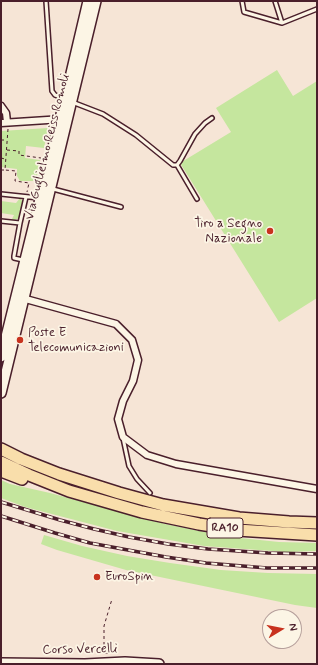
<!DOCTYPE html>
<style>
body{margin:0}
#map{position:relative;width:318px;height:665px;overflow:hidden;background:#f6e5d6;font-family:Mynerve,sans-serif}
canvas{display:block}
.frame{position:absolute;inset:0;border:2px solid #4a1f2b;pointer-events:none}
.north{position:absolute;left:262px;top:609px;width:40px;height:40px;box-sizing:border-box;background:#fcf5e5;border:1px solid #b59f9b;border-radius:50%;rotate:80deg;font-size:11px;font-weight:700;line-height:16px;text-align:center;color:#4a1f2b}
.north::after{content:'';display:block;margin:auto;width:14px;height:18px;background:#c8321e;clip-path:polygon(50% 0,100% 100%,50% 72%,0 100%)}
</style>
<div id="map">
<canvas width="318" height="665"></canvas>
<div class="frame"></div>
<div class="north">N</div>
</div>
<script>
const c = document.querySelector('canvas').getContext('2d');
c.lineJoin = 'round';
function fillPath(path, color) { c.fillStyle = color; c.fill(path, 'evenodd'); }
const poly = rows => new Path2D(rows.map(r => 'M' + r).join(''));
function strokePath(path, color, width, dash) { c.strokeStyle = color; c.lineWidth = width; c.lineCap = dash ? 'butt' : 'round'; c.setLineDash(dash || []); c.stroke(path); }
function label(font, color, halo, rows, align = 'center') {
  c.font = font + ' Mynerve,sans-serif'; c.lineWidth = 3.5; c.setLineDash([]); c.textBaseline = 'middle'; c.strokeStyle = halo; c.fillStyle = color; for (const [text, x, y, turn = 0] of rows) {
    c.save(); c.translate(x, y); c.rotate((+turn || 0) * Math.PI / 180); c.textAlign = isNaN(turn) ? turn : align; if (halo) c.strokeText(text, 0, 0); c.fillText(text, 0, 0); c.restore();
  }
}
fillPath(poly([
 [277,70,293,96,317,81,317,298,279,322,180,163,231,132,216,108],
 [48,128,44,148,26,146,25,158,40,160,36,181,20,181,17,176,17,169,1,167,1,131],
 [20,198,24,203,20,218,14,220,12,219,14,215,1,213,1,201,16,203],
 [1,480,10,484,50,493,165,524,231,537,279,542,317,543,317,551,286,552,204,546,117,531,25,507,1,498],
 [44,535,82,546,127,556,170,563,221,570,268,573,317,574,317,608,295,605,126,570,57,550,41,544]
]), '#c5e69e');
const lane = poly([
 [46,1,52,91,55,95,63,98],
 [242,1,244,12,282,23,317,9],
 [275,1,282,23],
 [72,102,103,114,136,135,173,165,177,165,180,161,195,134,205,123,212,118],
 [177,165,197,199],
 [53,189,121,207],
 [1,194,39,198],
 [1,221,20,223,26,197],
 [20,223,14,256,14,258,23,260],
 [123,438,129,466,137,479,150,493]
]);
const street = poly([
 [1,106,6,113,7,122],
 [1,123,63,119],
 [22,298,116,324,132,340,138,360,133,381,123,401,118,419,123,437,147,455,176,464,317,489]
]);
const secondary = poly([
 [1,357,68,86,88,1],
 [1,393,96,1],
 [1,663,85,664,125,662,159,664]
]);
const highway = poly([
 [1,449,21,459,59,474,119,493,163,505,239,518,289,522,317,523],
 [1,462,29,475,69,491,142,512,199,524,237,530,317,535],
 [1,471,22,479]
]);
strokePath(lane, '#4a1f2b', 6);
strokePath(street, '#4a1f2b', 9);
strokePath(secondary, '#4a1f2b', 12);
strokePath(highway, '#4a1f2b', 14);
strokePath(poly([
 [8,129,5,170,16,171,15,181,29,183,27,192],
 [1,140,6,140],
 [7,150,19,151,19,155,41,158],
 [1,158,5,159],
 [1,170,5,170],
 [108,653,104,653,104,626,112,599]
]), '#4a1f2b', 1, [3, 3]);
strokePath(lane, '#fcf5e5', 3);
strokePath(street, '#fcf5e5', 6);
strokePath(secondary, '#fcf5e5', 9);
strokePath(highway, '#f9deab', 11);
const rail = poly([
 [1,502,60,520,94,529,129,537,168,544,208,549,268,553,317,554],
 [1,516,55,533,90,543,166,557,206,563,267,568,317,568]
]);
strokePath(rail, '#4a1f2b', 3.5);
strokePath(rail, '#fcf5e5', 2, [6]);
for (const [x, y, r, color] of [
 [270,231,4,"#c8321e"],
 [20,340,4,"#c8321e"],
 [97,577,4,"#c8321e"]
]) { const dot = new Path2D(); dot.arc(x, y, r, 0, 2 * Math.PI); c.fillStyle = color; c.fill(dot); strokePath(dot, '#fcf5e5', 1.5); }
for (const [x, y, w] of [
 [225,528,36]
]) { const box = new Path2D(); box.roundRect(x - w / 2, y - 10, w, 20, 3); c.fillStyle = '#fcf5e5'; c.fill(box); strokePath(box, '#4a1f2b', 1); }
label('bold 12px', '#4a1f2b', null, [
 ["RA10",225,528]
]);
label('13px', '#4a1f2b', '#fcf5e5', [
 ["Via Guglielmo Reiss Romoli",48,147,-76],
 ["Corso Vercelli",80,650,-1]
]);
label('13px', '#4a1f2b', '#fcf5e5', [
 ["Tiro a Segno",262,224,"right"],
 ["Nazionale",262,239,"right"],
 ["Poste E",28,333],
 ["Telecomunicazioni",28,348],
 ["EuroSpin",105,577]
], 'left');
</script>
